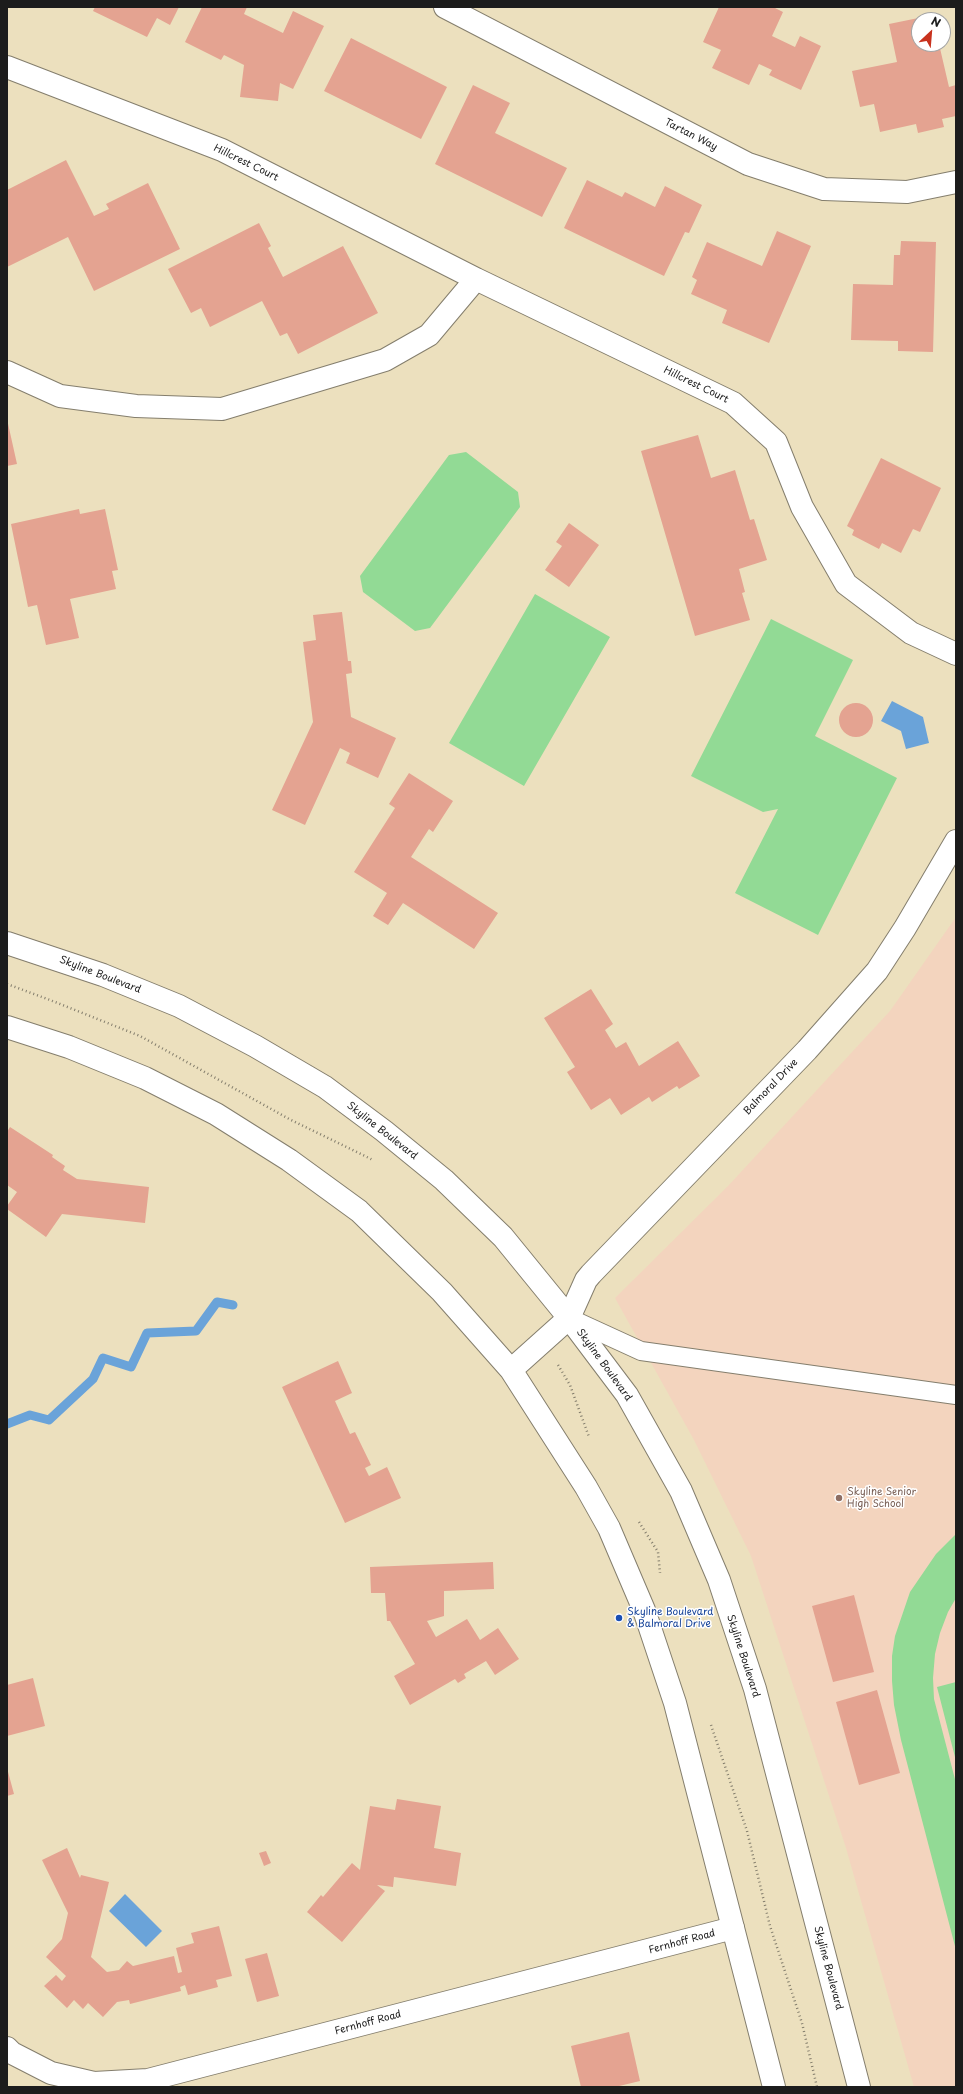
<!DOCTYPE html>
<style>
body{margin:0}
#map{position:relative;width:963px;height:2094px;overflow:hidden;background:#ece0be;font-family:"Playpen Sans",sans-serif}
canvas{display:block}
.frame{position:absolute;inset:0;border:8px solid #1c1c1c;pointer-events:none}
.north{position:absolute;left:911px;top:12px;width:40px;height:40px;box-sizing:border-box;background:#fff;border:1px solid #a4a4a4;border-radius:50%;rotate:26deg;font-size:11px;font-weight:700;line-height:16px;text-align:center;color:#1c1c1c}
.north::after{content:'';display:block;margin:auto;width:14px;height:18px;background:#c8321e;clip-path:polygon(50% 0,100% 100%,50% 72%,0 100%)}
</style>
<div id="map">
<canvas width="963" height="2094"></canvas>
<div class="frame"></div>
<div class="north">N</div>
</div>
<script>
const c = document.querySelector('canvas').getContext('2d');
c.lineJoin = 'round';
function fillPath(path, color) { c.fillStyle = color; c.fill(path, 'evenodd'); }
const poly = rows => new Path2D(rows.map(r => 'M' + r).join(''));
function strokePath(path, color, width, dash) { c.strokeStyle = color; c.lineWidth = width; c.lineCap = dash ? 'butt' : 'round'; c.setLineDash(dash || []); c.stroke(path); }
function label(font, color, halo, rows, align = 'center') {
  c.font = font + ' "Playpen Sans",sans-serif'; c.lineWidth = 3; c.setLineDash([]); c.textBaseline = 'middle'; c.strokeStyle = halo; c.fillStyle = color; for (const [text, x, y, turn = 0] of rows) {
    c.save(); c.translate(x, y); c.rotate((+turn || 0) * Math.PI / 180); c.textAlign = isNaN(turn) ? turn : align; if (halo) c.strokeText(text, 0, 0); c.fillText(text, 0, 0); c.restore();
  }
}
fillPath(poly([
 [956,917,956,2087,914,2087,846,1848,751,1556,694,1440,615,1298,728,1186,890,1011]
]), '#f3d4be');
fillPath(poly([
 [466,452,518,492,520,507,430,628,415,631,363,592,360,576,449,455],
 [535,594,610,637,524,786,449,743],
 [771,619,853,660,815,736,897,778,818,935,735,893,778,809,763,812,691,776],
 [956,1534,956,1598,948,1612,940,1633,935,1654,933,1678,934,1699,956,1783,956,1950,901,1740,894,1705,892,1681,892,1656,895,1636,910,1592,936,1554],
 [956,1682,956,1761,937,1687]
]), '#92da95');
fillPath(poly([
 [892,701,923,717,929,743,906,749,901,731,881,721],
 [125,1894,162,1931,146,1947,109,1911]
]), '#6aa3d9');
strokePath(poly([
 [7,1424,30,1415,49,1420,93,1379,103,1358,131,1367,147,1333,196,1331,217,1302,233,1305]
]), '#6aa3d9', 9);
fillPath(poly([
 [95,7,179,7,170,25,157,18,147,37,93,11],
 [202,7,247,7,244,14,283,33,293,11,324,26,293,89,280,83,278,101,240,97,244,65,224,55,221,60,185,42],
 [719,7,773,7,783,12,772,36,795,47,800,36,821,46,801,90,769,75,772,70,759,64,749,85,712,68,721,50,703,42],
 [933,15,934,20,919,20,919,44,939,44,949,87,956,85,956,116,942,119,944,127,918,133,916,124,880,132,874,104,860,107,852,71,897,62,889,24],
 [351,38,447,87,421,139,324,91],
 [473,85,510,103,495,133,567,168,542,217,435,164],
 [66,160,94,216,109,209,106,204,148,183,180,249,94,291,68,237,7,267,7,190],
 [587,180,622,197,625,192,655,207,665,186,702,205,689,233,685,232,664,276,564,228],
 [259,223,271,246,268,248,283,277,343,246,378,313,298,354,287,333,280,336,262,301,210,327,201,308,191,313,168,269],
 [777,231,811,246,769,343,722,323,727,310,691,294,697,280,692,277,707,242,762,266],
 [901,241,936,242,933,352,898,351,898,341,851,340,853,284,893,285,894,255,900,255],
 [7,419,17,464,7,466],
 [698,435,711,478,735,470,750,520,754,519,767,560,739,569,745,592,742,593,750,620,695,636,641,451],
 [881,458,941,488,920,532,913,529,901,553,882,543,879,549,852,535,854,530,847,526],
 [79,509,80,514,105,509,118,570,112,571,116,589,70,599,79,638,46,645,37,605,28,607,11,524],
 [569,523,599,545,569,587,545,570,562,546,556,542],
 [342,612,348,661,351,661,352,673,346,674,351,717,396,738,378,778,346,763,350,753,340,748,305,825,272,810,313,722,303,642,316,640,313,615],
 '839 720a17 17 0 1 1 34 0a17 17 0 1 1-34 0Z',
 [409,773,453,801,433,832,429,829,411,857,498,913,474,949,403,903,388,925,373,916,387,893,354,872,395,808,389,804],
 [591,989,613,1024,605,1030,616,1048,626,1042,639,1066,678,1041,700,1076,679,1089,677,1086,652,1102,649,1097,621,1115,610,1098,591,1110,567,1072,575,1067,544,1018],
 [10,1127,53,1155,52,1157,65,1166,63,1170,77,1179,149,1187,145,1223,62,1214,46,1237,7,1209,7,1206,17,1192,7,1185,7,1132],
 [338,1361,352,1393,335,1401,350,1434,355,1432,371,1465,365,1468,369,1476,387,1467,401,1498,345,1523,282,1387],
 [493,1562,494,1589,444,1591,444,1616,427,1621,436,1637,467,1619,480,1640,498,1628,519,1659,495,1675,486,1661,464,1674,466,1678,458,1683,455,1679,410,1705,394,1676,415,1664,390,1621,387,1621,385,1593,371,1593,370,1567],
 [854,1595,874,1672,833,1682,812,1606],
 [33,1678,45,1726,7,1736,7,1685],
 [877,1690,900,1773,859,1785,836,1702],
 [7,1768,14,1794,7,1796],
 [397,1799,441,1806,434,1848,461,1853,456,1886,394,1877,393,1887,377,1885,385,1891,342,1942,307,1912,321,1895,323,1897,352,1863,360,1870,370,1806,395,1810],
 [67,1848,80,1878,81,1875,109,1882,91,1957,107,1972,119,1970,127,1961,133,1966,174,1956,178,1973,182,1972,176,1948,194,1943,191,1933,219,1926,232,1976,216,1980,218,1987,188,1995,185,1985,180,1987,181,1991,130,2004,129,2000,117,2002,103,2017,88,2003,83,2009,74,2000,67,2008,44,1986,56,1975,62,1981,66,1976,46,1957,62,1939,68,1913,42,1860],
 [266,1851,271,1863,264,1866,259,1853],
 [267,1953,279,1996,257,2002,245,1959],
 [629,2032,640,2081,615,2087,581,2087,571,2046]
]), '#e4a391');
const service = poly([
 [569,1318,641,1351,956,1395]
]);
const minor = poly([
 [445,7,748,164,824,189,907,192,956,182],
 [7,67,222,150,476,279,429,335,385,360,222,409,136,406,60,396,7,372],
 [476,279,733,403,776,442,802,507,846,584,911,633,956,654],
 [569,1318,586,1280,591,1274,807,1050,877,971,905,928,956,841],
 [7,2048,12,2053,51,2073,94,2083,148,2080,733,1928]
]);
const secondary = poly([
 [7,943,103,975,179,1006,255,1046,325,1087,384,1131,444,1180,503,1237,569,1318,627,1395,681,1491,719,1580,755,1689,859,2087],
 [7,1027,69,1047,145,1078,216,1114,289,1160,359,1211,442,1292,511,1370,586,1487,609,1528,644,1610,675,1703,774,2087],
 [511,1370,569,1318]
]);
strokePath(service, '#847e6d', 20);
strokePath(minor, '#847e6d', 24);
strokePath(secondary, '#847e6d', 24);
strokePath(poly([
 [7,984,50,1000,140,1036,291,1120,373,1160],
 [558,1365,570,1385,589,1437],
 [639,1522,658,1552,660,1573],
 [711,1725,747,1831,770,1926,802,2023,817,2087]
]), '#847e6d', 2.5, [1, 3]);
strokePath(service, '#fff', 18);
strokePath(minor, '#fff', 22);
strokePath(secondary, '#fff', 22);
for (const [x, y, r, color] of [
 [839,1498,4,"#8d6e63"],
 [619,1618,4,"#1a4fb4"]
]) { const dot = new Path2D(); dot.arc(x, y, r, 0, 2 * Math.PI); c.fillStyle = color; c.fill(dot); strokePath(dot, '#fff', 1.5); }
label('10px', '#1c1c1c', '#fff', [
 ["Tartan Way",691,135,27],
 ["Hillcrest Court",246,163,26],
 ["Hillcrest Court",696,385,26],
 ["Skyline Boulevard",100,975,21],
 ["Balmoral Drive",771,1087,-46],
 ["Skyline Boulevard",382,1131,38],
 ["Skyline Boulevard",604,1365,54],
 ["Skyline Boulevard",743,1656,72],
 ["Fernhoff Road",682,1942,-15],
 ["Skyline Boulevard",828,1968,75],
 ["Fernhoff Road",368,2023,-15]
]);
label('10px', '#785e54', '#fff', [
 ["Skyline Senior",847,1492],
 ["High School",847,1504]
], 'left');
label('10px', '#164399', '#fff', [
 ["Skyline Boulevard",627,1612],
 ["& Balmoral Drive",627,1624]
], 'left');
</script>
